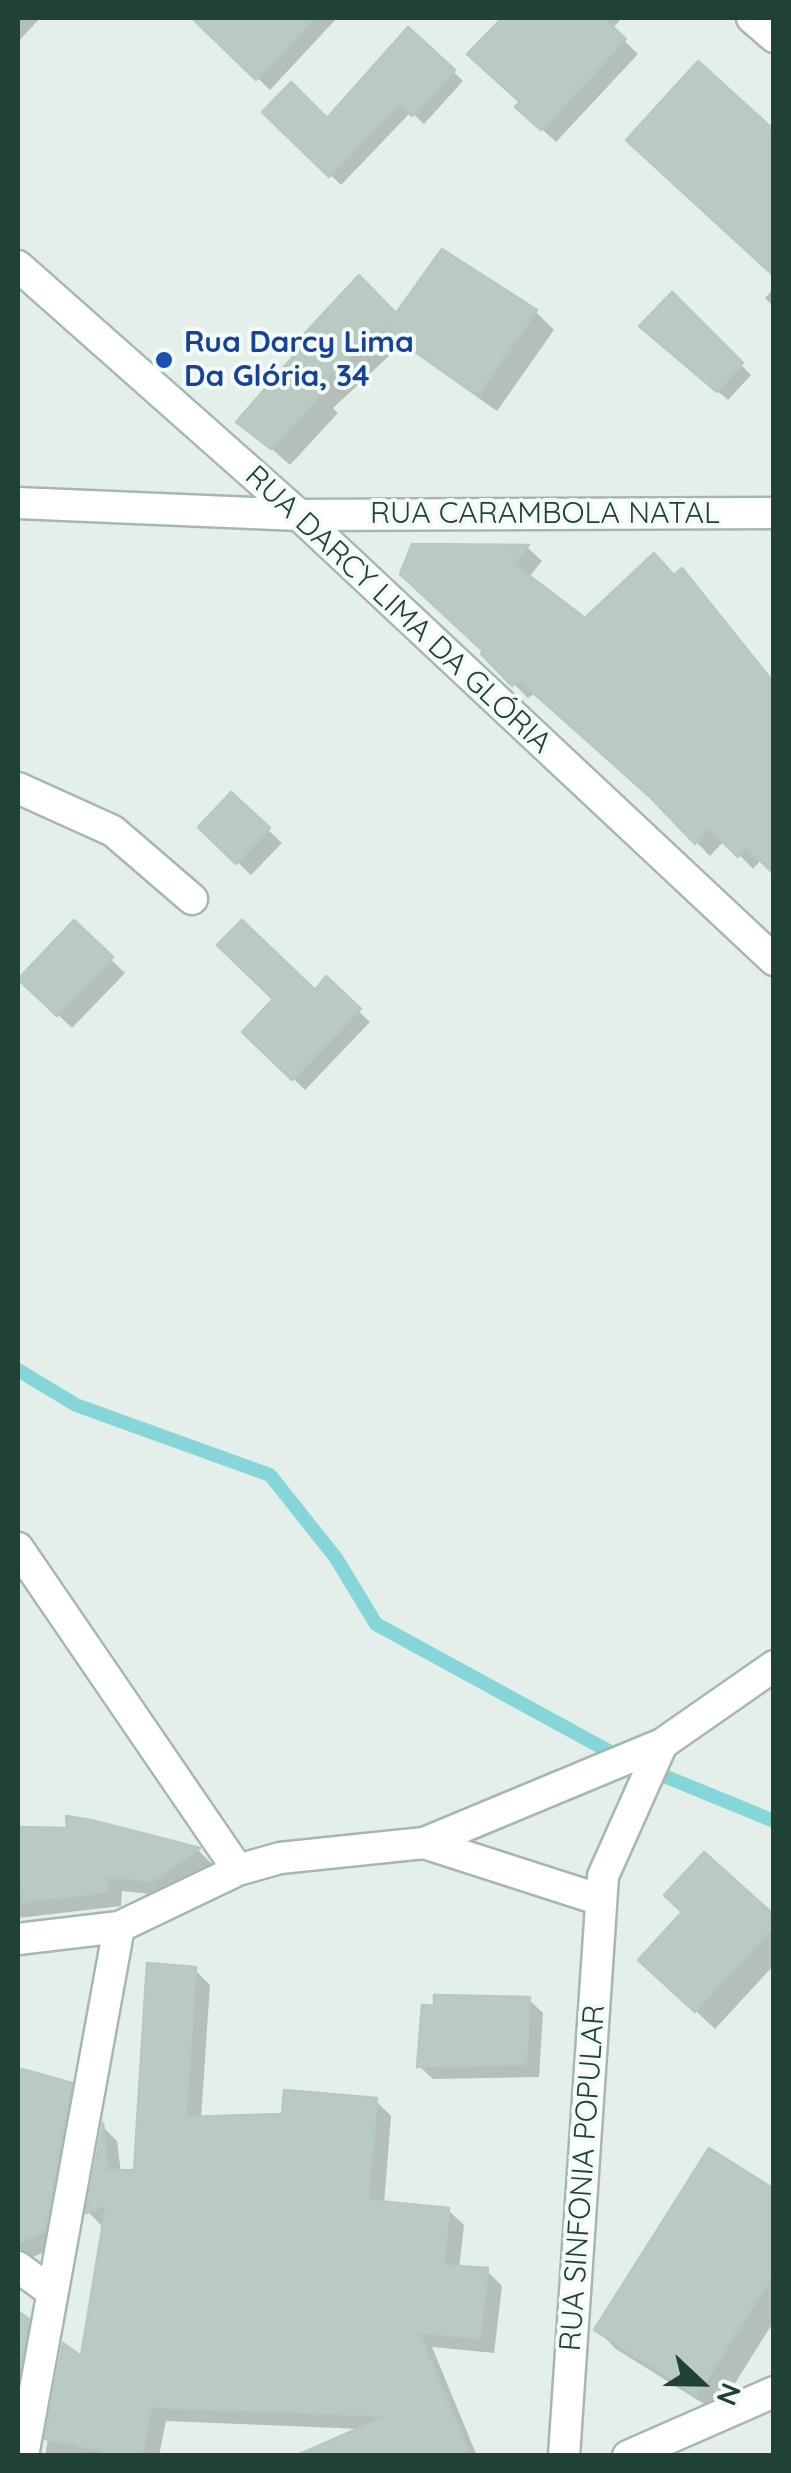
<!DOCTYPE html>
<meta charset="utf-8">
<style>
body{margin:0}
#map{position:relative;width:791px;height:2473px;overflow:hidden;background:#e3efe8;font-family:Quicksand,sans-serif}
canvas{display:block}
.frame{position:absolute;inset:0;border:20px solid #204235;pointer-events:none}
.north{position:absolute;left:651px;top:2333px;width:100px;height:100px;-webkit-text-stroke:8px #f4faf7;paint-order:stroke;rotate:112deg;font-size:28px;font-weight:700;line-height:40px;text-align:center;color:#204235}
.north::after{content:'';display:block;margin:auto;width:35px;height:45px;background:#204235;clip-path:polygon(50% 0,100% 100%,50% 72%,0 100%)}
</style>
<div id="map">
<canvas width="791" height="2473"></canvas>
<div class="frame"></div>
<div class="north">N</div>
</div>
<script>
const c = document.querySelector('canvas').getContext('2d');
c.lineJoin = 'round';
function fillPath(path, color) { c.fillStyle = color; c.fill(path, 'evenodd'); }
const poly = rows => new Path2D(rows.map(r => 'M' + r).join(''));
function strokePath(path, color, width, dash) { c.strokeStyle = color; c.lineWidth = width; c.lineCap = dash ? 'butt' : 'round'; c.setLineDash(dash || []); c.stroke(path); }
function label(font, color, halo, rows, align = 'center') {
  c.font = font + ' Quicksand,sans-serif'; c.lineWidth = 8; c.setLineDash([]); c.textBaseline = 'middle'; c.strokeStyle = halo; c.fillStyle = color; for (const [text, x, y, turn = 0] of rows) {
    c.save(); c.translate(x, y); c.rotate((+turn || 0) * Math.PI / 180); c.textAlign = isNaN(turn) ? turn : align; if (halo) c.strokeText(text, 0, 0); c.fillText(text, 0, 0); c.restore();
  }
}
fillPath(poly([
 [18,18,40,18,18,42],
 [196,18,337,18,270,90],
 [506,18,622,18,612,29,638,54,556,142,532,120,523,102,470,54],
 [453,71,463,81,424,124,411,112,341,185,265,112,327,122],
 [774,288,774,307,765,298],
 [672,296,751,375,728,400,653,336],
 [536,312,554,330,497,411,402,344,333,408,338,413,290,465,240,421,396,317],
 [414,546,528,548,542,561,528,578,762,859,753,869,725,840,710,856,663,808,535,693,528,698,484,654,486,652],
 [201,827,268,830,282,843,251,875],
 [74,924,125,973,72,1028,21,979],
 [326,980,370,1022,305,1090,246,1032,315,994],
 [69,1820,199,1851,213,1865,169,1896,122,1891,121,1906,18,1918,18,1829,70,1831],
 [686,1913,774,1918,774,1965,715,2029,661,1978],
 [195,1970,210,1985,201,2119,285,2116,375,2100,391,2116,384,2204,448,2210,464,2225,459,2269,487,2271,502,2286,494,2353,432,2347,477,2456,301,2456,363,2429,166,2421,159,2456,45,2456,64,2347,83,2360,105,2229,89,2213,104,2128,117,2141,121,2173,136,2173],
 [529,2000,543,2013,539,2077,433,2079,419,2066],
 [18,2070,70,2085,86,2100,59,2246,19,2263],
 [774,2192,774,2321,717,2412,616,2349,597,2330],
 [18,2314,43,2337,18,2456]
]), '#0003');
strokePath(poly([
 [18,1370,76,1405,270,1475,336,1558,376,1624,623,1759],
 [647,1769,774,1821]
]), '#86d6d9', 14);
const building = poly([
 [192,18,314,18,256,80,192,18],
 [502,18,603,18,626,39,541,130,515,107,520,102,467,54,502,18],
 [408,27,455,70,412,116,400,104,329,177,262,112,291,82,327,118,408,27],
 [698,61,774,130,774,276,626,140,698,61],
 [442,249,537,310,478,395,384,330,390,321,316,388,322,393,271,449,236,422,298,351,293,346,359,275,396,313,442,249],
 [672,292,743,363,717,392,639,326,672,292],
 [412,544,529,545,514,564,585,618,654,553,674,575,682,568,774,683,774,874,746,847,738,857,709,828,695,844,649,796,519,680,512,686,481,654,483,651,400,574,412,544],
 [231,792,270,828,236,864,198,827,231,792],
 [74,920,113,957,57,1016,18,979,74,920],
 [242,920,315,990,326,976,361,1009,292,1080,242,1032,273,999,217,945,242,920],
 [66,1816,91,1820,200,1848,153,1881,107,1877,107,1892,23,1902,18,1874,18,1827,67,1828,66,1816],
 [704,1852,774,1915,774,1926,695,2012,638,1960,682,1912,664,1895,704,1852],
 [147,1963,196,1967,186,2117,282,2114,284,2090,377,2098,368,2200,449,2208,444,2265,488,2268,480,2338,419,2333,470,2456,295,2456,387,2416,151,2407,142,2456,100,2456,101,2450,45,2439,63,2343,81,2356,106,2205,86,2213,103,2123,108,2171,134,2170,147,1963],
 [434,1995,530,1997,526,2064,417,2067,422,2005,434,2006,434,1995],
 [18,2068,72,2083,45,2231,18,2243,18,2068],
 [709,2148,774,2189,774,2273,697,2395,594,2330,709,2148],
 [18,2311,29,2319,18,2381,18,2311]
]);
fillPath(building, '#b8cac1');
strokePath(building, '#b5c9be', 2.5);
const minor = poly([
 [752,18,774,37],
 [18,266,299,515,774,960],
 [18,503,299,515,774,513],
 [18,788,113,831,192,899],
 [18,1548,238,1870],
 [424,1843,601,1900],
 [18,1939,119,1927,238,1870,280,1858,424,1843,662,1744,774,1666],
 [18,2267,52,2292],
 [23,2456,119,1927],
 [564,2456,603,1876,662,1744],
 [628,2456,774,2392]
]);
strokePath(minor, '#a5b8af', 35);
strokePath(minor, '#fff', 30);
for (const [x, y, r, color] of [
 [164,360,10,"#1a4fb4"]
]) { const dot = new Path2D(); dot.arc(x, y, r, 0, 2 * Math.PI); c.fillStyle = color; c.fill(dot); strokePath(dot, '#f4faf7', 4); }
label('bold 30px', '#164399', '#f4faf7', [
 ["Rua Darcy Lima",184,343],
 ["Da Glória, 34",184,377]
], 'left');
label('30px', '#204235', '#f4faf7', [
 ["RUA CARAMBOLA NATAL",545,514],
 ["RUA DARCY LIMA DA GLÓRIA",398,610,43],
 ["RUA SINFONIA POPULAR",583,2178,-86]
]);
</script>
